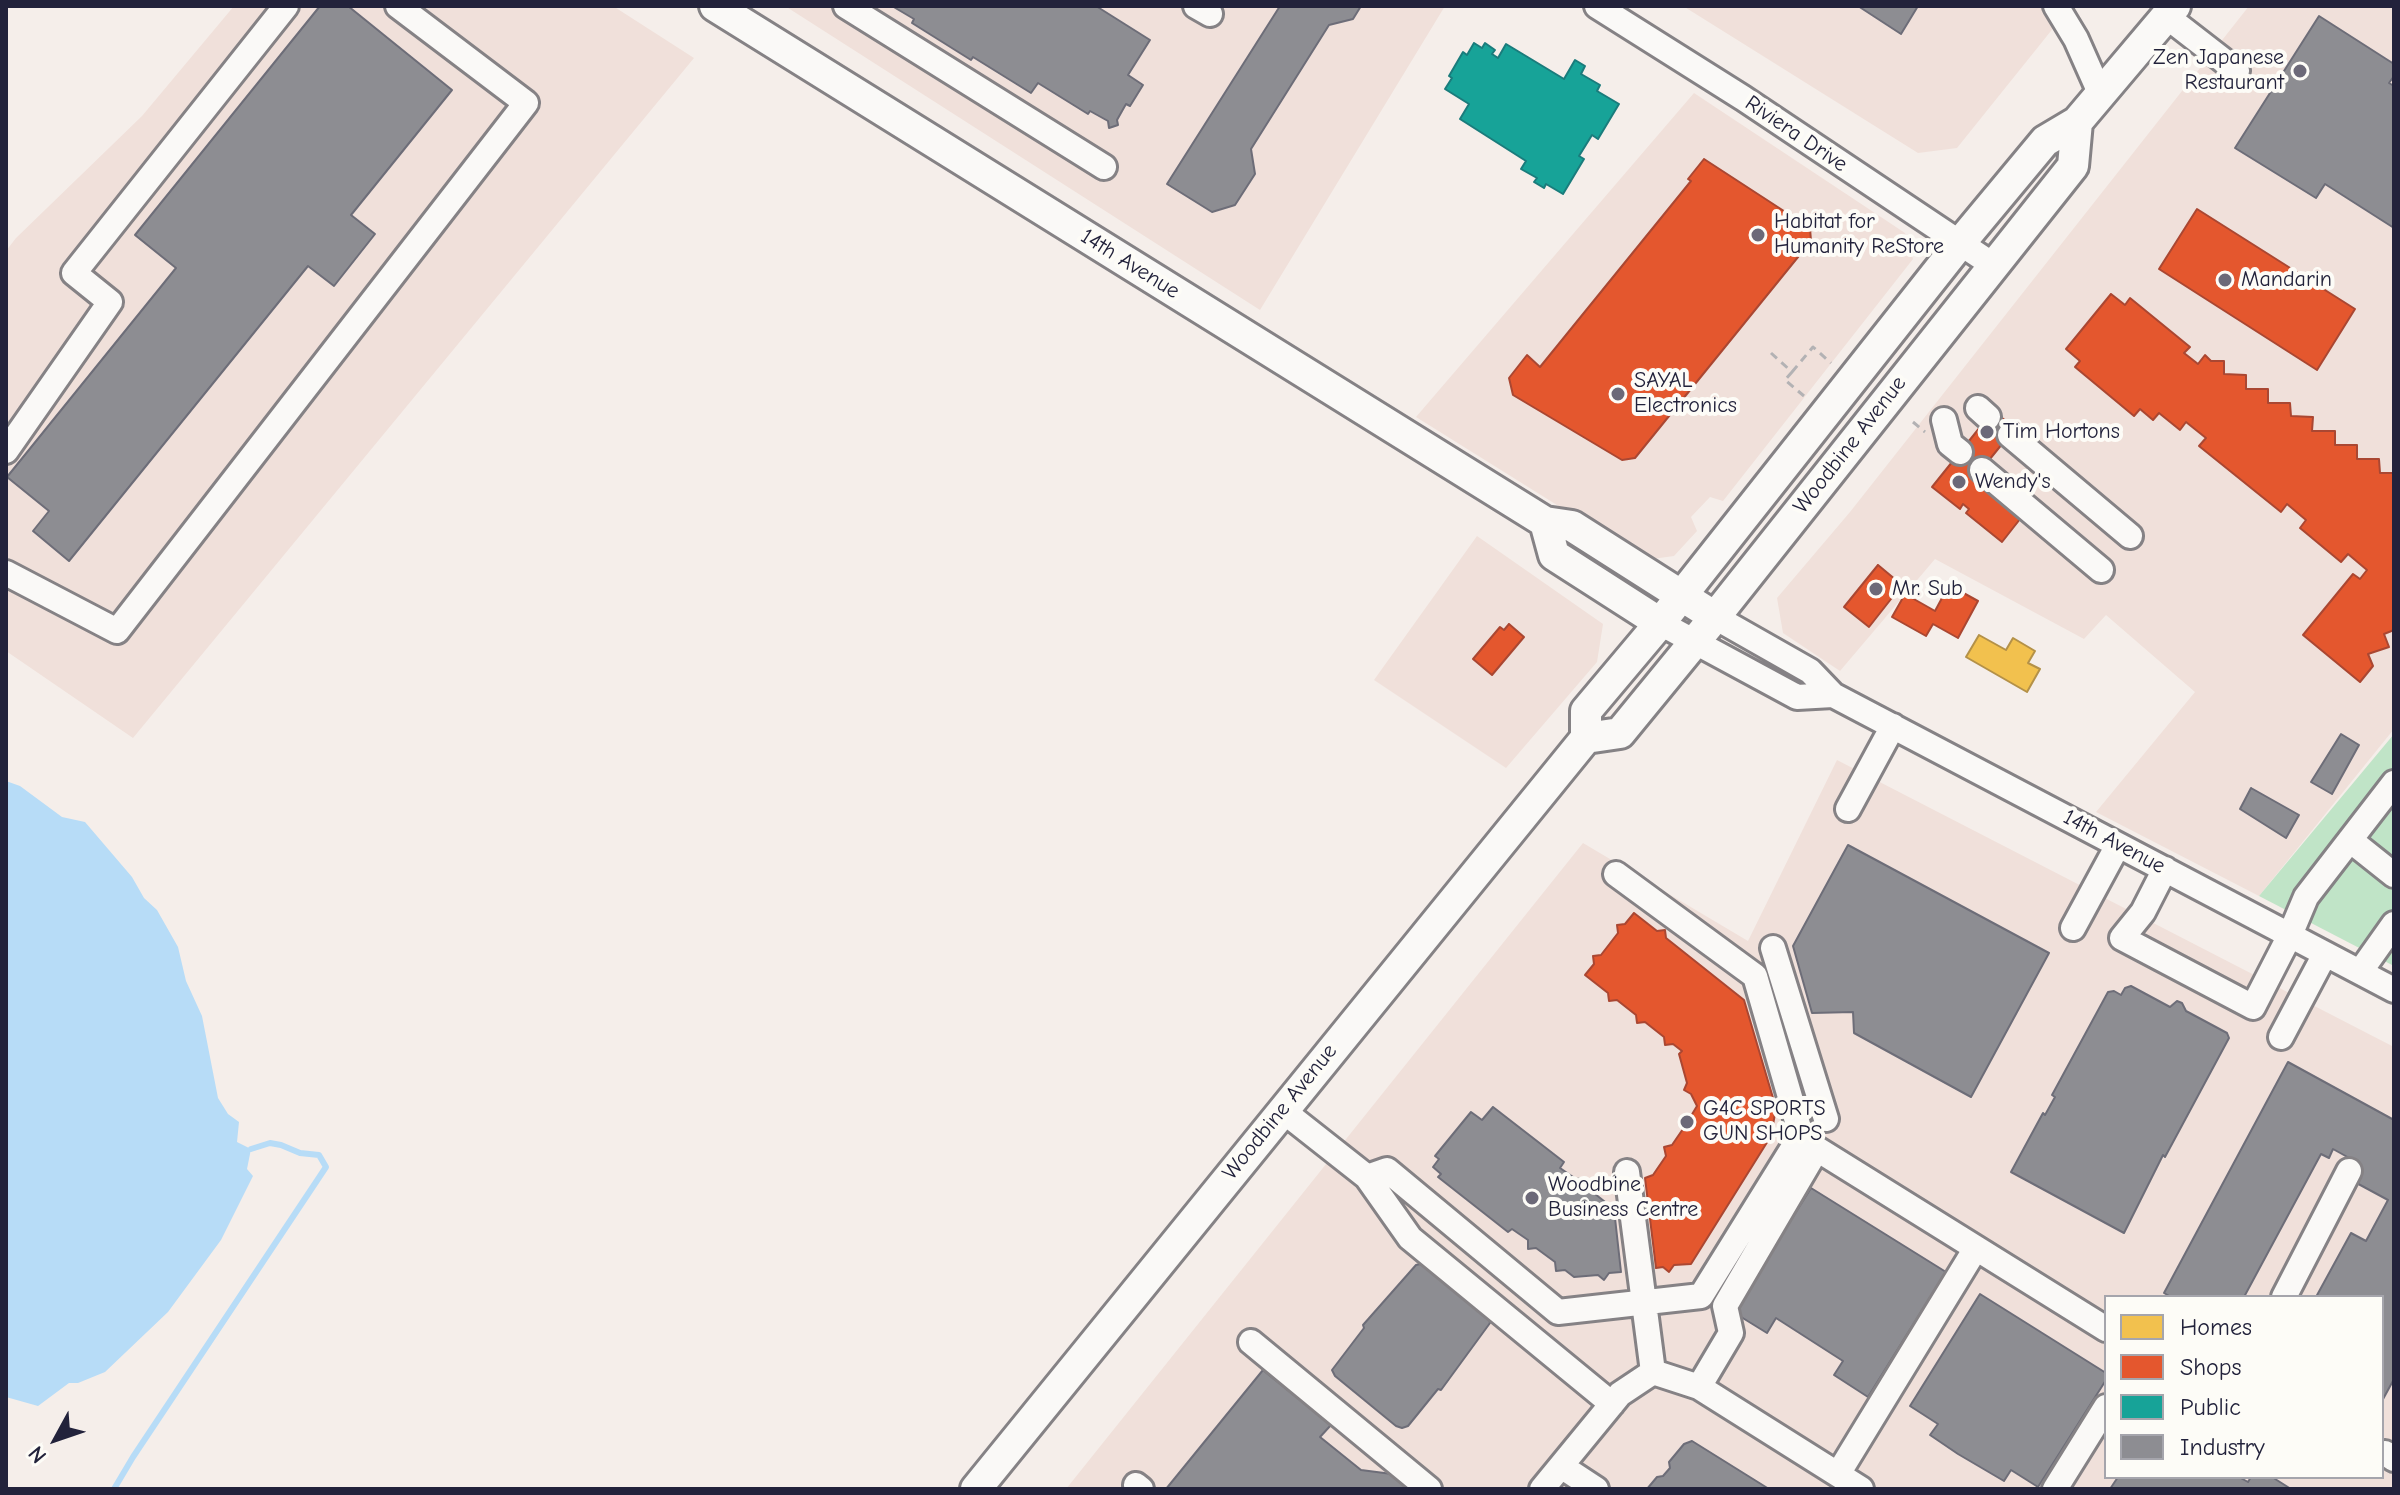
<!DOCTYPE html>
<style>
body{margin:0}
#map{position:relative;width:2400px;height:1495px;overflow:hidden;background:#f5eeea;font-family:"Comic Neue",sans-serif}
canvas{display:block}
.frame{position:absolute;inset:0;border:8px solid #22223b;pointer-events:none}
.legend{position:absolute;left:2104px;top:1295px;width:280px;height:184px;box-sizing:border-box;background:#fdfcf7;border:2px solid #a5a5ac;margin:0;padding:10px 14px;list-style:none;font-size:24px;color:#22223b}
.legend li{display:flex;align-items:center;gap:16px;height:40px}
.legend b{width:40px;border:2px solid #a5a5ac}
.north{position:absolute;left:16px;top:1399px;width:80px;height:80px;-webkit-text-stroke:6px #fdfcf7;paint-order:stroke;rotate:230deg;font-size:22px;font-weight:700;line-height:32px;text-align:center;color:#22223b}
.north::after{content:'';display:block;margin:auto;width:28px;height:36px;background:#22223b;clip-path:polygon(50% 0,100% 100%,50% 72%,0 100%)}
</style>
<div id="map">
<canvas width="2400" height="1495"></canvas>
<div class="frame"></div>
<ul class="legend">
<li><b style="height:22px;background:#f2c14e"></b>Homes</li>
<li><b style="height:22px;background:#e4572e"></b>Shops</li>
<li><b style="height:22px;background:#17a398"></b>Public</li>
<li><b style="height:22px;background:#8d8d92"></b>Industry</li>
</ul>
<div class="north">N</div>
</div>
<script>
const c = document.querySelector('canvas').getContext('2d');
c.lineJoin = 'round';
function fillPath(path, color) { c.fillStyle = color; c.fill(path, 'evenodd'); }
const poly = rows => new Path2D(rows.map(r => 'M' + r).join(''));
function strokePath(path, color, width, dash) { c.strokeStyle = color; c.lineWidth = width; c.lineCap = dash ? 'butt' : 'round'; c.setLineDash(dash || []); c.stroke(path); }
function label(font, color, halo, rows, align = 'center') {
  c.font = font + ' "Comic Neue",sans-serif'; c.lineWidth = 8; c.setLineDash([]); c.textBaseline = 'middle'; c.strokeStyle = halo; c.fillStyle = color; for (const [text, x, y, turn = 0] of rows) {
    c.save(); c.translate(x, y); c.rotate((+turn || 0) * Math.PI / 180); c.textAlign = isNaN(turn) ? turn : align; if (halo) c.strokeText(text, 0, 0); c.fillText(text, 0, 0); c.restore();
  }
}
fillPath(poly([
 [234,6,613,6,694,58,133,738,6,651,6,251,16,238,142,116],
 [785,6,1445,6,1260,310],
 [1683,6,2071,6,1957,148,1918,153],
 [2249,6,2394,6,2394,729,2259,896,2096,812,2195,692,2106,615,2084,639,1935,559,1840,671,1783,633,1777,598,1850,512],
 [1694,93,1905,233,1913,259,1723,501,1710,497,1691,517,1697,531,1674,556,1645,560,1416,417],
 [1477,536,1603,624,1597,662,1506,768,1374,680],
 [1837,760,2394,1047,2394,1489,1066,1489,1583,843,1748,941],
 [2106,1297,2382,1297,2382,1477,2106,1477]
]), '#f0e0da');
fillPath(poly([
 [2394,734,2394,966,2259,896]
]), '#c0e4c7');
fillPath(poly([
 [6,781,20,786,62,817,85,822,132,877,144,898,157,910,178,947,186,981,202,1016,218,1098,228,1114,239,1122,237,1142,251,1149,247,1169,253,1176,221,1240,168,1312,105,1372,78,1383,69,1383,38,1406,6,1397]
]), '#b7dcf7');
const homes = poly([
 [1979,635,2006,650,2013,638,2035,651,2028,663,2040,669,2027,692,1966,657,1979,635]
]);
fillPath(homes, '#f2c14e');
strokePath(homes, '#b49148', 2);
const shops = poly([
 [1704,159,1810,228,1811,241,1635,458,1622,460,1513,395,1509,378,1527,355,1540,367,1691,181,1688,179,1704,159],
 [2197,209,2355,309,2317,370,2159,269,2197,209],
 [2111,294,2125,305,2130,298,2190,347,2184,353,2198,364,2205,355,2211,361,2224,361,2224,374,2246,375,2246,389,2268,389,2268,403,2290,403,2291,416,2313,417,2312,431,2335,431,2335,445,2357,445,2357,459,2379,459,2380,473,2394,473,2394,630,2384,634,2389,647,2368,654,2373,666,2360,682,2303,635,2353,574,2360,579,2367,570,2348,554,2341,562,2300,528,2306,520,2287,504,2281,512,2199,446,2206,438,2186,422,2180,430,2159,413,2153,420,2140,409,2134,416,2075,367,2080,361,2066,349,2111,294],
 [1993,411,2015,428,1977,475,2024,514,2002,542,1966,513,1969,509,1963,504,1960,509,1932,487,1993,411],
 [1878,565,1902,585,1869,627,1844,607,1878,565],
 [1949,585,1978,601,1958,638,1933,624,1926,636,1892,617,1905,594,1935,611,1949,585],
 [1509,624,1524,637,1492,675,1473,659,1500,627,1504,630,1509,624],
 [1634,913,1657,931,1665,930,1666,938,1744,1000,1776,1108,1771,1136,1691,1264,1674,1265,1669,1272,1663,1267,1656,1268,1645,1178,1653,1175,1666,1156,1664,1147,1672,1145,1685,1126,1683,1118,1691,1116,1697,1106,1691,1094,1684,1090,1687,1083,1679,1054,1682,1051,1673,1044,1665,1045,1664,1037,1645,1022,1637,1023,1636,1015,1617,1000,1609,1001,1608,993,1585,975,1594,964,1593,956,1601,955,1618,933,1617,925,1625,924,1634,913]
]);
fillPath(shops, '#e4572e');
strokePath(shops, '#aa4732', 2);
const public = poly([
 [1474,43,1482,48,1485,43,1495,50,1492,54,1498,58,1506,44,1564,79,1575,60,1585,66,1581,74,1600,85,1597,91,1619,104,1598,139,1592,135,1579,156,1584,159,1563,194,1546,184,1544,188,1534,182,1537,178,1521,169,1526,161,1460,119,1469,104,1445,89,1452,78,1449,76,1463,52,1467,55,1474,43]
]);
fillPath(public, '#17a398');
strokePath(public, '#1a7c7c', 2);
const industry = poly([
 [320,6,348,6,452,90,351,215,375,234,334,286,308,266,69,561,33,531,49,511,7,477,176,268,135,235,320,6],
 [892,6,1096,6,1150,40,1128,75,1143,85,1130,106,1126,104,1117,120,1118,125,1109,128,1108,121,1090,111,1088,114,1038,83,1031,93,973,57,971,60,912,23,914,19,892,6],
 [1280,6,1361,6,1353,19,1329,25,1251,149,1255,174,1235,205,1212,212,1167,184,1280,6],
 [1858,6,1918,6,1901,34,1858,6],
 [2319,16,2394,64,2394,76,2389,83,2394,86,2394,228,2325,184,2316,198,2235,148,2319,16],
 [2341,734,2359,745,2332,794,2311,782,2341,734],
 [2251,788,2299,815,2286,838,2240,809,2251,788],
 [1848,845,2049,953,1971,1097,1854,1033,1853,1012,1812,1013,1793,946,1848,845],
 [2131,986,2170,1007,2177,1001,2182,1003,2186,1011,2227,1033,2229,1038,2165,1157,2163,1155,2124,1233,2011,1172,2043,1113,2045,1115,2055,1097,2052,1095,2108,992,2114,991,2121,995,2125,988,2131,986],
 [2288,1062,2394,1120,2394,1379,2382,1401,2382,1297,2316,1297,2351,1233,2366,1241,2388,1200,2351,1180,2360,1164,2333,1149,2329,1158,2321,1154,2244,1297,2171,1297,2164,1293,2288,1062],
 [1493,1107,1564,1162,1560,1168,1576,1179,1584,1178,1585,1186,1614,1209,1621,1272,1609,1273,1604,1280,1598,1275,1574,1277,1565,1270,1556,1271,1555,1262,1536,1248,1528,1249,1528,1240,1512,1229,1508,1232,1438,1177,1441,1174,1433,1167,1439,1159,1435,1156,1471,1112,1482,1120,1493,1107],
 [1811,1188,1946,1272,1868,1397,1834,1375,1843,1361,1776,1318,1767,1333,1733,1312,1811,1188],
 [1420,1264,1427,1265,1489,1319,1490,1323,1441,1390,1438,1389,1408,1426,1402,1428,1396,1426,1335,1376,1332,1370,1364,1328,1363,1325,1416,1265,1420,1264],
 [1980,1294,2106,1373,2106,1380,2038,1487,2011,1470,2004,1481,1958,1454,1930,1435,1938,1424,1910,1406,1980,1294],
 [1263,1370,1331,1425,1320,1437,1361,1470,1392,1474,1409,1489,1166,1489,1263,1370],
 [1692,1441,1769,1489,1647,1489,1657,1477,1663,1476,1670,1468,1669,1462,1684,1444,1692,1441],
 [2118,1477,2239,1477,2248,1482,2251,1477,2272,1477,2291,1489,2110,1489,2118,1477]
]);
fillPath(industry, '#8d8d92');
strokePath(industry, '#6d6d78', 2);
strokePath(poly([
 [114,1489,133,1457,326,1167,319,1155,300,1153,281,1145,270,1143,251,1149]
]), '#b7dcf7', 6);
const minor = poly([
 [846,6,1104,167],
 [1196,6,1210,14],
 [1597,6,1743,98,1993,265],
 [2056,6,2076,39,2100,93],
 [2166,16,2237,71],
 [1978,408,1988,417],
 [1944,420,1950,444,1960,452],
 [2010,435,2130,536],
 [6,451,110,302,74,273,286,6],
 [1982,470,2101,570],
 [6,573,117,631,526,103,398,6],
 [1715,617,1810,671,1833,695,2394,990],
 [1660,623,1797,697,1833,695],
 [1848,809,1893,726],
 [2350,840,2394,875],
 [2165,869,2143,912,2122,938,2253,1007,2290,935,2306,897,2394,783],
 [2073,928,2118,845],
 [1773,948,1826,1119],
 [2360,972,2394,924],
 [2281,1037,2325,954],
 [1282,1110,1367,1177,1387,1170,1558,1312,1701,1296,1801,1135,1755,976,1616,874],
 [1627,1172,1653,1372],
 [1367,1177,1410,1238,1612,1404],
 [2284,1297,2349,1171],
 [1251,1342,1429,1489],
 [1699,1387,1731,1333,1725,1306,1817,1149,2106,1329],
 [2385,1453,2394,1459],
 [1561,1466,1596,1489],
 [1838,1474,1976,1248],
 [1136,1485,1141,1489],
 [1542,1489,1620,1394,1653,1372,1699,1387,1861,1489],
 [2055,1489,2106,1407]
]);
const major = poly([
 [715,6,1545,522,1572,526,1715,617],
 [1545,522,1554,555,1660,623],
 [1586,738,1620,733,1715,617,2073,166,2077,122],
 [976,1489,1586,738,1586,711,1660,623,1961,242,2045,141,2077,122,2175,6]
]);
strokePath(minor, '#858285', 30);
strokePath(major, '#858285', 36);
strokePath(poly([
 [1771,353,1792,372,1785,380,1804,396],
 [1792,372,1813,347,1831,363],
 [1913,422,1925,432]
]), '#b3b2b4', 3, [8, 6]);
strokePath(minor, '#faf9f7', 24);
strokePath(major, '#faf9f7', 30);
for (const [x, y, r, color] of [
 [2300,71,8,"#6c6978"],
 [1758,235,8,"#6c6978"],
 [2225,280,8,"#6c6978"],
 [1618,394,8,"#6c6978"],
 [1987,432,8,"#6c6978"],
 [1959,482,8,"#6c6978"],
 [1876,589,8,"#6c6978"],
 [1687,1122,8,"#6c6978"],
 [1532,1198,8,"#6c6978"]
]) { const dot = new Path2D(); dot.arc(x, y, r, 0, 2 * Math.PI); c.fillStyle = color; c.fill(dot); strokePath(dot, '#fdfcf7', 3); }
label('22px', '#22223b', '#fdfcf7', [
 ["Zen Japanese",2284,58,"right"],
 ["Restaurant",2284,83,"right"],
 ["Habitat for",1774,222],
 ["Humanity ReStore",1774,247],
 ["Mandarin",2241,280],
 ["SAYAL",1634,381],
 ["Electronics",1634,406],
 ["Tim Hortons",2003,432],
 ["Wendy's",1975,482],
 ["Mr. Sub",1892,589],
 ["G4C SPORTS",1703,1109],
 ["GUN SHOPS",1703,1134],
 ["Woodbine",1548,1185],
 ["Business Centre",1548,1210]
], 'left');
label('22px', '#22223b', '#fdfcf7', [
 ["Riviera Drive",1796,134,34],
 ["14th Avenue",1130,264,32],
 ["Woodbine Avenue",1850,445,-52],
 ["14th Avenue",2114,842,28],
 ["Woodbine Avenue",1280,1112,-51]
]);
</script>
